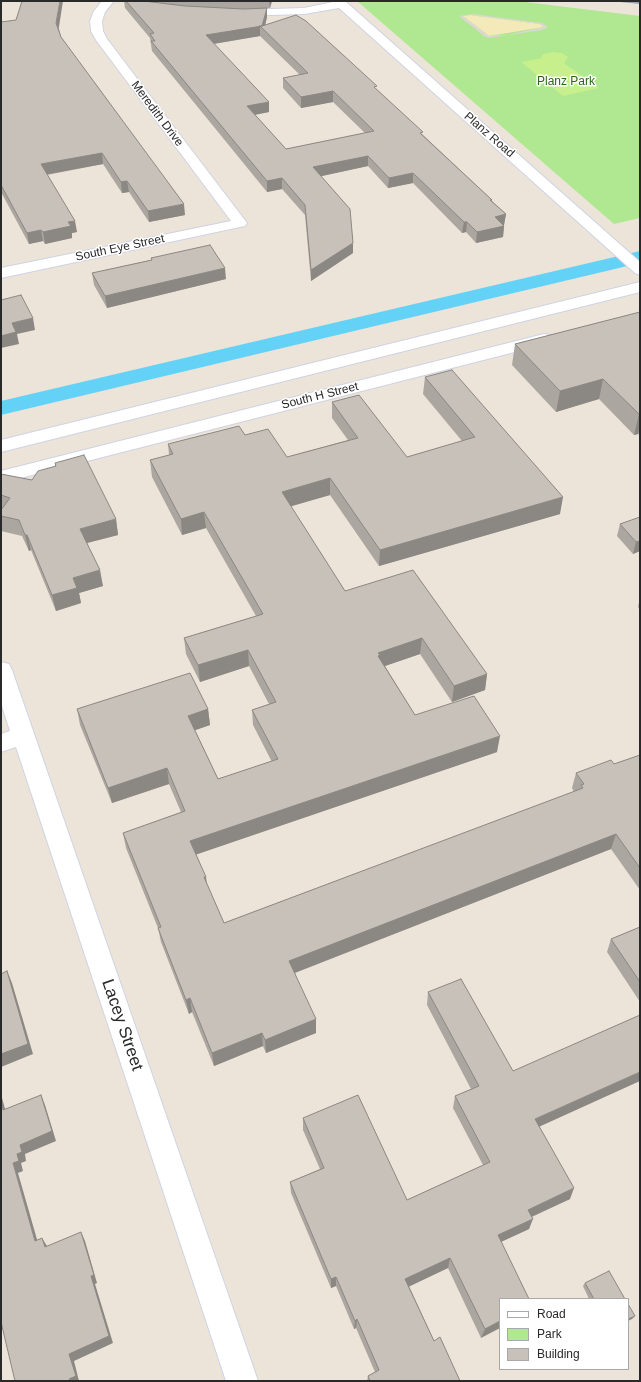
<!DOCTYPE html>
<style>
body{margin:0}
#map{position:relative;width:641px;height:1382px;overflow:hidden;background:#ece4d9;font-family:Helvetica,sans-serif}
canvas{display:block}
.frame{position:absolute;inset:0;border:2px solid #292929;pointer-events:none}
.legend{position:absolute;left:499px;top:1298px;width:130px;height:72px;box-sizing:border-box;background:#fff;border:1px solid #a9a9a9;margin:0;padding:5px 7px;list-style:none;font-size:12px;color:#292929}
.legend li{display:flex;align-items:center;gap:8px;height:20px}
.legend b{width:20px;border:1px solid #a9a9a9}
</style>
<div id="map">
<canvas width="641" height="1382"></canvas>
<div class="frame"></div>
<ul class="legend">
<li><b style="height:5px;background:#fff"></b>Road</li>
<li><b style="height:11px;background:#b0e791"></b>Park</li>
<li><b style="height:11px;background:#c7c1b9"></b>Building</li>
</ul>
</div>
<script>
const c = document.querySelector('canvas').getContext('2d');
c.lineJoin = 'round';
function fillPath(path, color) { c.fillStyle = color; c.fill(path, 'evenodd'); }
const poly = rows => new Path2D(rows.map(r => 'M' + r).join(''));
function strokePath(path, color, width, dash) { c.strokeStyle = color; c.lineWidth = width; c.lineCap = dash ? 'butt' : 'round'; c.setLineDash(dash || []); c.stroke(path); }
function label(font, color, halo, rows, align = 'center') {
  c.font = font + ' Helvetica,sans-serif'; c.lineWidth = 3; c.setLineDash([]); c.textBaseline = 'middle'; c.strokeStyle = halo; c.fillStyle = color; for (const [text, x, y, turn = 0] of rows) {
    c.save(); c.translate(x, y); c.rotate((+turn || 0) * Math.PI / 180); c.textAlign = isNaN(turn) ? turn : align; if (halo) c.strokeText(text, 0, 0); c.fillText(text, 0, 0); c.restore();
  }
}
fillPath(poly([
 [357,1,517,1,640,16,640,218,614,224]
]), '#b0e791');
fillPath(poly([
 [470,15,540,24,544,27,489,36,463,16]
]), '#f4eab9');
fillPath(poly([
 [554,52,562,53,568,57,564,63,599,88,563,96,521,62,541,58,543,54]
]), '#c7ef8c');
fillPath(poly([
 [473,14,542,23,548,27,542,30,489,38,484,36,459,16],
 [470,15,540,24,544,27,507,35,489,36,463,16]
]), '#dcd7d0');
fillPath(poly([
 [640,251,640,263,1,415,1,401,640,251]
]), '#64d2f6');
const minor = poly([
 [102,1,114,1,105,12,102,21,103,31,107,39,247,223,245,226,240,227,1,278,1,268,231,221,96,40,91,31,90,21,94,11,102,1],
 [332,1,345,1,640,262,640,275,635,273,339,8,304,14,238,16,234,15,232,13,234,11,238,10,304,8,333,2,332,1],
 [640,282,640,292,1,452,1,440,640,282],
 [544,334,550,335,552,339,550,343,1,483,1,471,544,334],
 [1,662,9,664,12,670,258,1381,226,1381,16,747,1,752,1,734,10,731,1,703,1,662]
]);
strokePath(minor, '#ced3e3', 2);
fillPath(minor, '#fff');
strokePath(poly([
 [620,1,640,3]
]), '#9ca0b5', 2);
fillPath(poly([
 [124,1,272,1,270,8,267,8,267,17,265,25,377,90,423,135,492,200,492,201,506,214,504,225,504,226,503,237,476,243,466,232,462,233,413,183,388,188,368,166,321,176,353,243,353,253,311,281,305,215,282,189,267,192,152,51,150,38,125,8],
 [260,36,300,75,283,78,283,88,301,108,333,102,365,133,286,149,255,115,269,112,214,44],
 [1,22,59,29,61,37,185,215,149,222,129,192,122,193,103,164,47,175,77,232,72,233,72,238,45,244,43,241,29,244,1,192],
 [151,258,226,279,107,308,94,285,92,273,151,260],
 [640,312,640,435,638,434,634,435,599,399,556,412,512,365,515,344],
 [425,377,560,514,379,566,330,495,290,506,345,591,487,674,485,690,452,702,420,654,385,666,415,715,497,752,196,854,207,884,224,923,574,792,572,788,576,773,614,764,640,755,640,890,611,849,295,973,316,1033,266,1053,263,1046,214,1066,192,1012,189,1014,161,942,158,928,126,848,123,833,181,812,169,784,112,803,80,725,77,709,208,709,210,725,195,730,218,779,272,762,253,725,252,710,269,704,249,666,200,682,186,654,184,638,256,616,206,528,182,535,152,477,150,460,169,455,168,444,245,435,287,457,348,440,332,418,332,402,407,457,462,441,423,394],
 [55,463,116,519,118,535,87,543,103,586,79,593,81,603,56,611,31,550,29,551,22,536,1,531,1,474,32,480,55,466],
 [640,517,640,551,633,554,617,536,620,524],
 [640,598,640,610,638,607],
 [640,927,640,1002,607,952,611,939],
 [428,992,540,1127,570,1199,532,1217,529,1229,501,1242,529,1299,481,1338,448,1268,409,1286,434,1341,460,1381,367,1381,368,1376,375,1372,356,1328,354,1329,336,1286,331,1288,291,1193,290,1182,320,1169,303,1130,303,1118,407,1200,483,1165,453,1108,455,1096,471,1089,427,1005],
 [585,1283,625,1299,589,1299,583,1286]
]), '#aba69f');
fillPath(poly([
 [60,1,63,1,58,33,56,23],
 [269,1,272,1,270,8],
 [267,8,267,17,264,30,262,26],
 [260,26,260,36,206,45,206,35],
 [333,91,333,102,301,108,301,97],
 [269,102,269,112,247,116,247,106],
 [102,153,103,164,43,175,41,164],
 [368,156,368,166,313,178,313,167],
 [413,173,413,183,388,188,389,178],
 [282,178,282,189,267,192,267,181],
 [127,181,129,192,122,193,121,182],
 [184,204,185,215,149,222,148,211],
 [506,214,504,225,494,228,495,217],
 [75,221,77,232,72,233,72,238,45,244,43,232,68,222],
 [464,222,467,222,466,232,462,233],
 [504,226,503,237,476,243,477,232],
 [41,230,43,241,29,244,27,233],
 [353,243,353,253,311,281,311,270],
 [225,268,226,279,107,308,105,296],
 [33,318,35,330,17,334,19,344,1,348,1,336,12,323],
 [603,379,599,399,556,412,560,391],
 [639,414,640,414,640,427,638,434,634,435],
 [330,478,330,495,282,509,282,492],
 [563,497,560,514,379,566,380,550],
 [204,512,206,528,182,535,181,519],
 [116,519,118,535,83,544,80,529],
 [25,535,27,535,31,550,29,551],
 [640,541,640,551,633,554,636,542],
 [100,570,103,586,79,593,81,603,56,611,52,595,73,578],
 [422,638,420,654,379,668,378,653],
 [248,650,249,666,200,682,198,665],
 [487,674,485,690,452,702,454,686],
 [208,709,210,725,190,732,188,716],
 [500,736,497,752,192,856,190,841],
 [167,768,169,784,112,803,108,788],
 [616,834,611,849,289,975,289,961],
 [204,877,206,877,208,892],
 [7,971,12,983,33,1054,1,1067,1,1054],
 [190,998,192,1012,189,1014,186,1000],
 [316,1019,316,1033,266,1053,265,1040],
 [262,1033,263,1046,214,1066,212,1053],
 [640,1072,640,1081,532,1130,535,1119],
 [1,1094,8,1120,3,1110,1,1102],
 [41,1095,45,1105,56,1141,25,1154,26,1161,21,1163,23,1171,18,1173,40,1250,35,1241,13,1163,20,1145],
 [574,1188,570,1199,524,1220,528,1210],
 [533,1219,529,1229,494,1245,498,1235],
 [81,1232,85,1241,97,1283,95,1284,113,1343,74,1361,79,1381,70,1381,69,1354,91,1276],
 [42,1238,47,1246,45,1247],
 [450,1258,448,1268,404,1289,405,1279],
 [336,1277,336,1286,331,1288,331,1279],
 [635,1316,632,1319,628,1321,628,1319],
 [357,1319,356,1328,354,1329,355,1321],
 [500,1321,500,1328,481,1338,485,1329]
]), '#8b8782');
const building = poly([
 [22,1,60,1,56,23,61,37,184,204,148,211,127,181,121,182,102,153,41,164,75,221,68,222,71,226,43,232,41,230,27,233,1,185,1,22,16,20,22,1],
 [126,1,143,1,185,6,244,9,267,8,262,26,296,15,306,21,377,86,374,87,423,132,420,133,492,200,490,200,506,214,495,217,504,226,477,232,467,222,464,222,413,173,389,178,368,156,313,167,350,209,353,243,311,270,305,205,282,178,267,181,151,41,155,41,150,34,154,33,126,1],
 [260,26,308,73,283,78,301,97,333,91,374,131,286,149,247,106,269,102,206,35,262,26,260,26],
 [210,245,225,268,105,296,92,273,152,260,151,258,210,245],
 [21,295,33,318,12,323,16,332,1,336,1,300,21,295],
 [640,312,640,414,639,414,603,379,560,391,515,344,640,312],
 [452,370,563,497,380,550,330,478,282,492,345,591,413,570,487,674,454,686,422,638,378,653,380,655,378,656,415,715,474,696,500,736,190,841,206,877,204,877,224,923,583,788,581,785,584,784,576,773,611,760,614,764,640,755,640,868,616,834,289,961,316,1019,265,1040,262,1033,212,1053,190,998,186,1000,158,928,161,927,123,833,185,811,167,768,108,788,77,709,190,673,208,709,188,716,218,779,278,759,252,710,276,702,248,650,198,665,184,638,263,614,204,512,181,519,150,460,173,454,168,444,239,426,245,435,268,429,287,457,358,438,332,402,359,395,407,457,475,437,425,377,452,370],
 [84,455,116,519,80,529,100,570,73,578,77,588,52,595,27,535,25,535,19,520,1,516,1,510,10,498,1,495,1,474,32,480,38,471,56,466,55,463,84,455],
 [640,517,640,541,636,542,620,524,640,517],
 [640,927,640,982,611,939,640,927],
 [7,971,28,1044,1,1054,1,974,7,971],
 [461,979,513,1071,640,1015,640,1072,535,1119,574,1188,528,1210,533,1219,498,1235,529,1299,500,1299,500,1321,485,1329,450,1258,405,1279,434,1341,440,1337,460,1381,370,1381,368,1376,379,1370,357,1319,355,1321,336,1277,331,1279,290,1182,324,1168,303,1118,358,1095,407,1200,490,1162,455,1096,479,1086,428,992,461,979],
 [41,1095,52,1131,20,1145,22,1152,17,1154,19,1161,13,1163,35,1241,42,1238,45,1247,81,1232,94,1275,91,1276,109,1336,69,1354,76,1376,69,1379,70,1381,15,1381,1,1322,1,1102,3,1110,41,1095],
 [609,1271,625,1299,594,1299,585,1283,609,1271],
 [628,1304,635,1316,628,1319,628,1304]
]);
fillPath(building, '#c7c1b9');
strokePath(building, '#8b8782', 1);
label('12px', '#286915', '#fff', [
 ["Planz Park",566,82]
]);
label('12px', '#292929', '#fff', [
 ["Meredith Drive",157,114,53],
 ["Planz Road",489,135,41],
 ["South Eye Street",120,248,-12],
 ["South H Street",320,396,-14]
]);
label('17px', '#292929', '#fff', [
 ["Lacey Street",122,1025,71]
]);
</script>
